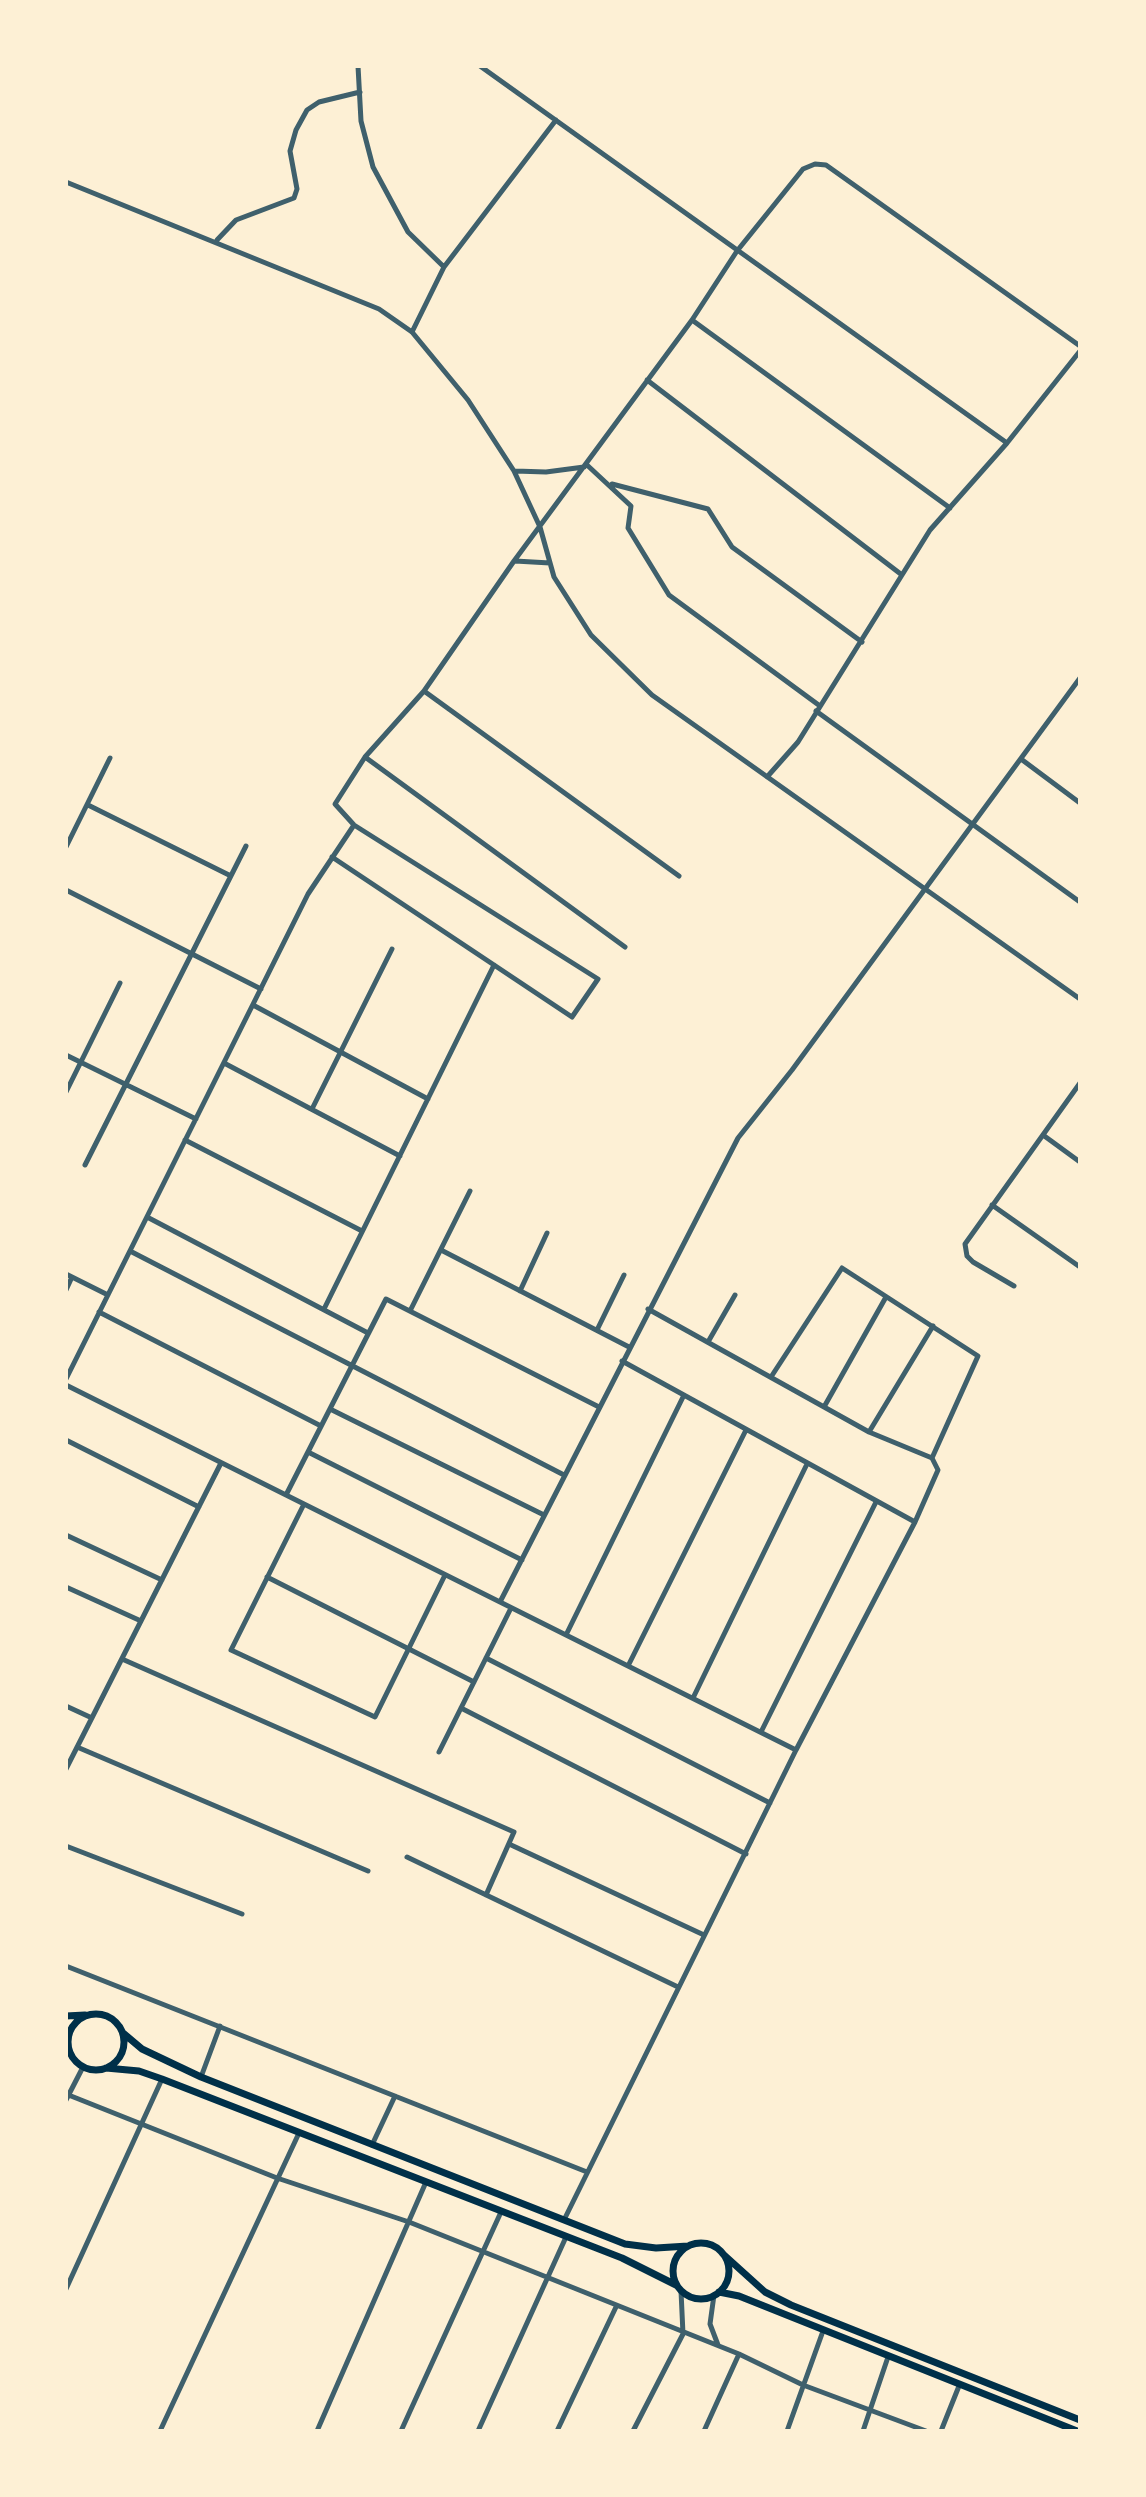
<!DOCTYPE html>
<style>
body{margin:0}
#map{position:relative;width:1146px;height:2497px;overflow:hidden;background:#fdf0d5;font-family:"Space Grotesk",sans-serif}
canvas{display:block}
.frame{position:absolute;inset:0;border:68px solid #fdf0d5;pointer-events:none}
</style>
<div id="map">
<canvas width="1146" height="2497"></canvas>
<div class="frame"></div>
</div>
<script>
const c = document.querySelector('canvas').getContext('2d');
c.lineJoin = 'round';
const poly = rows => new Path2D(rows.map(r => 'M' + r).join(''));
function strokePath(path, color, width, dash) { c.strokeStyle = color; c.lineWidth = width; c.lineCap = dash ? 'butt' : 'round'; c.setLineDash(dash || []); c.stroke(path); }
strokePath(poly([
 [358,66,361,121,373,167,408,232,444,267],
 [480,66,1007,443],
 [66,182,379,309,412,332,468,400,514,471,540,527,554,577,591,635,652,695,1080,999],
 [217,240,236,220,294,198,297,189,290,151,296,130,307,110,319,102,360,92],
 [692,320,950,508],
 [412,332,444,267,556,120],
 [647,380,902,575],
 [587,465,631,506,628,528,669,595,820,706],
 [515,471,546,472,584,467],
 [612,484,708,509,732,547,862,642],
 [515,561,550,563],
 [424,691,679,876],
 [816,711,1080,902],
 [365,757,625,947],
 [1021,759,1080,803],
 [767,777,798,742,930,530,1007,443,1080,351],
 [88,805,231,876],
 [66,847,110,758],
 [332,857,572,1017,598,979,354,825,335,804,365,757,424,691,514,561,692,320,737,251,803,169,815,164,826,165,1080,346],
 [66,890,261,989],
 [253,1005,428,1099],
 [66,1055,196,1119],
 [224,1063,400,1156],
 [66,1092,120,983],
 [312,1109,392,949],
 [1043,1135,1080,1162],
 [185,1140,362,1231],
 [85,1165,246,846],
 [992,1205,1080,1267],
 [147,1217,368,1333],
 [441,1250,629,1347],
 [130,1251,564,1475],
 [66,1274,108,1295],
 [1014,1286,973,1262,967,1256,965,1244,1080,1083],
 [66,1290,72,1277],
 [520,1291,547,1233],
 [325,1307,494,965],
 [410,1311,470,1191],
 [99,1312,321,1426],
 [597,1330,624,1275],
 [708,1342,735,1295],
 [622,1361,915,1522],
 [771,1377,842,1268,978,1356,932,1458],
 [66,1379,308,894,354,825],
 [66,1385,796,1750],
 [824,1407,886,1297],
 [330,1409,544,1515],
 [869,1432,933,1326],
 [66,1440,199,1507],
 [308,1452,522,1560],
 [286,1495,386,1299,599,1407],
 [304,1504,231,1650,375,1717,445,1575],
 [66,1535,162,1580],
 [267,1577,474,1682],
 [66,1587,141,1621],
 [500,1602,738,1138,792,1070,1080,678],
 [566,1635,684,1395],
 [486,1658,770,1803],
 [122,1659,514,1832,486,1895],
 [628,1666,746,1430],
 [693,1698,807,1464],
 [66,1706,92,1718],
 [461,1708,746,1854],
 [761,1732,876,1502],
 [77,1747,368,1871],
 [439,1752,511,1608],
 [66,1769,221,1463],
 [509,1844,704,1935],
 [66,1846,242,1914],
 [407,1857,678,1987],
 [66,1966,587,2172],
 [201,2077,220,2026],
 [66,2094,277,2178,409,2222,739,2354,803,2385,926,2431],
 [66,2100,83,2067],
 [372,2145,395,2096],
 [564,2220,796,1750,915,1522,938,1470,932,1458,869,1432,648,1309],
 [66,2289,162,2079],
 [714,2295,710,2324,718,2345],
 [160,2431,299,2133],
 [317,2431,426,2182],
 [401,2431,501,2212],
 [478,2431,566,2237],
 [557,2431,616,2307],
 [633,2431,683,2334,681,2291],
 [704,2431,739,2354],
 [787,2431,823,2331],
 [863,2431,888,2357],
 [941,2431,959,2386]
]), '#3f606c', 5);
strokePath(poly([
 '68 2042a28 28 0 1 1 56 0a28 28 0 1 1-56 0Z',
 [66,2016,85,2015],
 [123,2033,142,2049,201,2077,625,2244,656,2248,688,2246],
 [106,2068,139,2071,162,2079,622,2258,676,2285],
 '673 2271a28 28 0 1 1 56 0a28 28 0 1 1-56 0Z',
 [723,2254,765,2292,791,2305,1080,2420],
 [719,2292,739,2296,1077,2431]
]), '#003049', 7);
</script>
